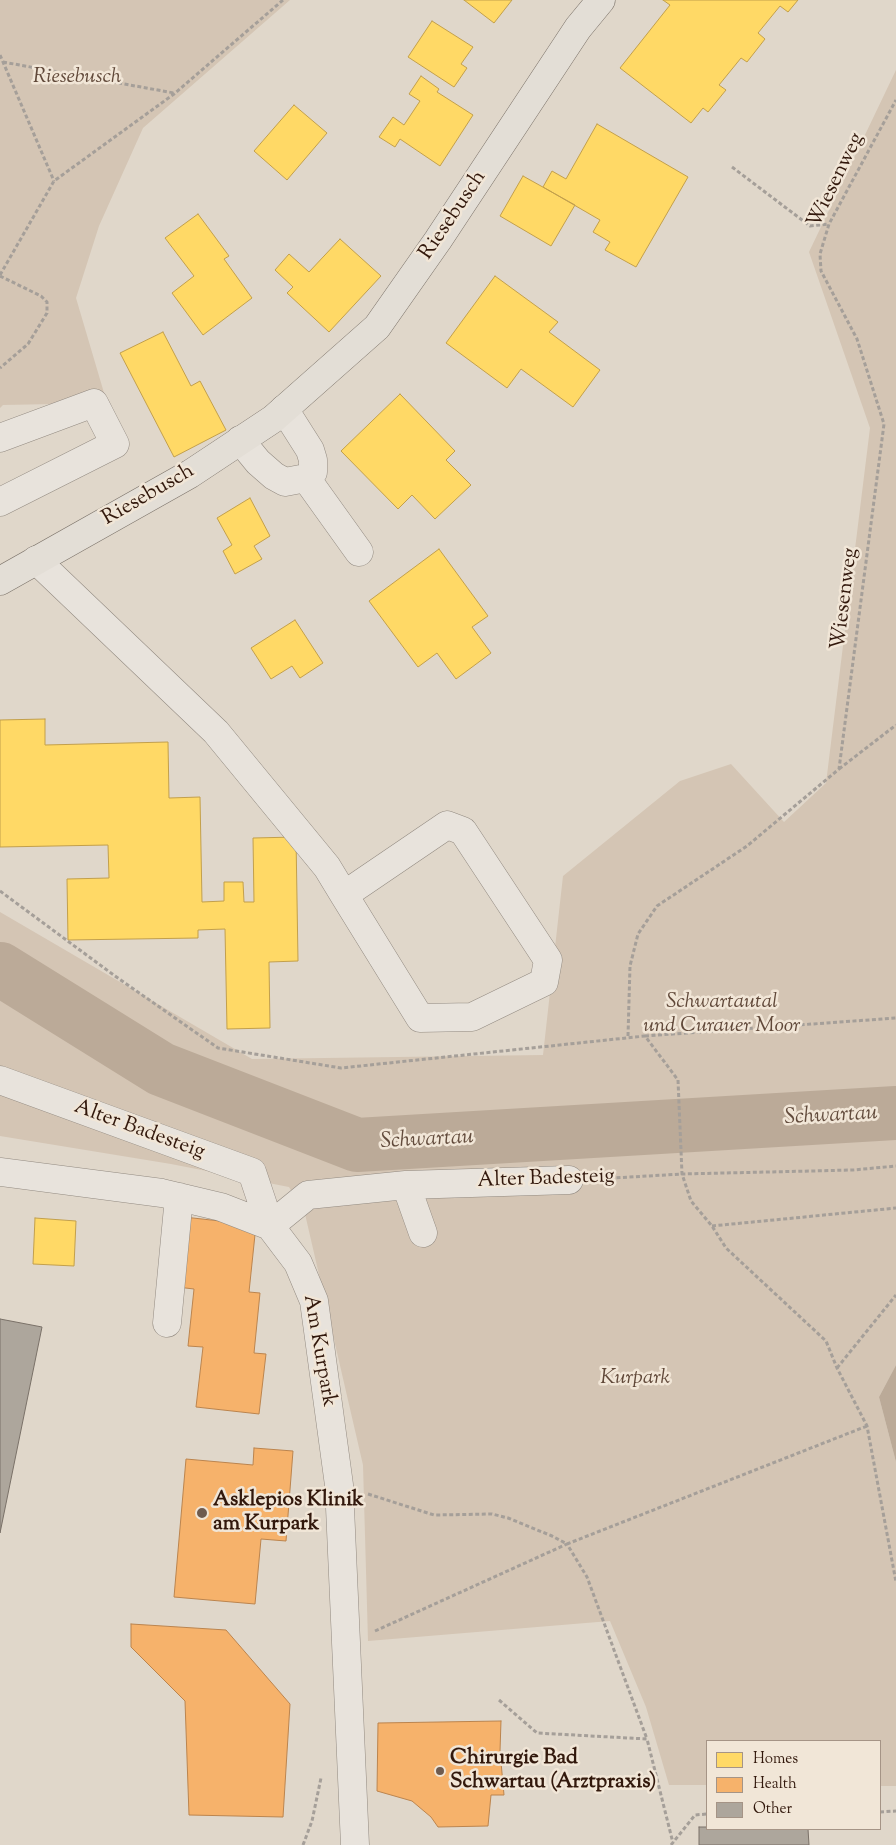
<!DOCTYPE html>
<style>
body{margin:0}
#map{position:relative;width:896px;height:1845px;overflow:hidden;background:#e0d7ca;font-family:"Sorts Mill Goudy",serif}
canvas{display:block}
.legend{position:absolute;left:706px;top:1740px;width:175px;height:90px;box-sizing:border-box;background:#f1e6d7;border:1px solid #a59486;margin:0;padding:6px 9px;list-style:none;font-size:15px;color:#32180c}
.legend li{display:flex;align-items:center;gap:10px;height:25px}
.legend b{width:25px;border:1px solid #a59486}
</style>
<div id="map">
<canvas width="896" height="1845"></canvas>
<ul class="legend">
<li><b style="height:14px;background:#ffd966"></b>Homes</li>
<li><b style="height:14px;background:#f6b26b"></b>Health</li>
<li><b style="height:14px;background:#ada69c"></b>Other</li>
</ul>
</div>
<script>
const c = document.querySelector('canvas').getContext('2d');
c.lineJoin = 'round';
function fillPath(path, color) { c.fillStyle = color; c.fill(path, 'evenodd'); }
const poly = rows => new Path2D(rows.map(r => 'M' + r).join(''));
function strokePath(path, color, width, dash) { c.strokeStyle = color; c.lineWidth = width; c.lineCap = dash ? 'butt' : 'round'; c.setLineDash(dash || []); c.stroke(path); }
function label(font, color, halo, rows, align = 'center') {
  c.font = font + ' "Sorts Mill Goudy",serif'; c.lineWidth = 5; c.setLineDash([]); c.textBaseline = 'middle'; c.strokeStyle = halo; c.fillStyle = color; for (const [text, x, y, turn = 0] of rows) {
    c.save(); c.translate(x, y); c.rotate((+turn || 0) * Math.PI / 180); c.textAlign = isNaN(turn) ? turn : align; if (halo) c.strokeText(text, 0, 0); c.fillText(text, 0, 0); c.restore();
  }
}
fillPath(poly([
 [0,0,290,0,143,128,99,226,76,298,107,403,3,405,0,408],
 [896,70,896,1365,879,1397,896,1462,896,1786,880,1786,880,1741,707,1741,707,1785,669,1785,646,1707,610,1621,368,1641,363,1465,305,1214,289,1187,171,1164,0,1136,0,912,252,1059,543,1055,563,876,680,781,731,764,784,822,826,783,870,428,809,252]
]), '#d4c5b4');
fillPath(poly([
 [896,1365,896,1462,879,1397]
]), '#bbaa98');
const homes = poly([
 [464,0,512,0,494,23,464,0],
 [663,0,798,0,788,12,780,6,758,33,765,39,747,62,741,58,719,85,726,90,708,112,703,108,691,123,620,68,670,5,663,0],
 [432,21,473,47,461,64,467,68,454,87,408,57,432,21],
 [421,76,439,89,437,92,473,115,440,166,400,139,395,147,379,137,393,117,404,125,420,101,409,94,421,76],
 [294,105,327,133,287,180,254,151,294,105],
 [597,124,688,177,636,267,605,250,610,242,593,232,600,220,543,187,552,171,566,179,597,124],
 [523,176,575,205,551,246,500,216,523,176],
 [198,214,229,256,224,259,252,298,203,335,172,293,194,276,165,238,198,214],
 [340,239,381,276,329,332,287,293,293,287,275,270,289,254,309,272,340,239],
 [495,276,558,322,549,332,600,370,573,407,521,369,507,388,446,343,495,276],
 [163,332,191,386,200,381,226,430,174,457,120,353,163,332],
 [400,394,455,451,446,460,471,485,435,519,412,495,398,509,341,451,400,394],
 [250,498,270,536,254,546,262,559,235,574,223,551,232,545,217,518,250,498],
 [439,549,488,616,472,627,491,653,456,679,437,653,418,667,369,601,439,549],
 [295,620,323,663,300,678,292,666,271,679,251,648,295,620],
 [45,719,45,745,168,742,169,798,200,797,202,902,224,901,224,882,243,882,244,902,254,902,253,838,296,837,298,961,269,962,270,1028,227,1029,225,929,198,930,198,938,68,940,67,879,109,878,108,845,0,847,0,720,45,719],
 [35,1218,76,1221,74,1266,33,1264,35,1218]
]);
fillPath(homes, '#ffd966');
strokePath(homes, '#c29f4b', 1);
const health = poly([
 [184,1217,256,1225,249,1292,260,1293,254,1353,266,1354,259,1414,196,1407,203,1347,188,1346,194,1289,177,1287,184,1217],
 [254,1448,293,1451,286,1541,261,1539,255,1604,174,1597,186,1459,253,1465,254,1448],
 [131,1624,226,1630,290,1704,283,1817,189,1815,185,1701,131,1647,131,1624],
 [501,1721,500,1751,504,1795,491,1795,488,1826,438,1827,431,1817,412,1801,377,1791,378,1723,501,1721]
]);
fillPath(health, '#f6b26b');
strokePath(health, '#bb844e', 1);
strokePath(poly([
 [0,969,161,1069,357,1145,896,1113]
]), '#bbaa98', 54);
const building = poly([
 [0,1319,42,1327,0,1533,0,1319],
 [699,1827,707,1827,707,1829,808,1829,809,1845,699,1845,699,1827]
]);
fillPath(building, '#ada69c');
strokePath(building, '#7a7168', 1);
const minor = poly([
 [0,438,94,403,115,444,0,502],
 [240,440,258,462,274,476,285,482,306,478,313,472,313,460,310,450,284,409],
 [306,478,359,552],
 [36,560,216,732,327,867,344,895,420,1018,472,1017,544,982,548,960,463,831,447,825,344,895],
 [0,1080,252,1172,270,1226,308,1195,406,1185,569,1180],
 [0,1172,162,1193,221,1207,270,1226,298,1263,314,1301,339,1485,355,1845],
 [406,1185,423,1233],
 [167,1323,179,1197]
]);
const major = poly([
 [0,581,190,474,273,419,377,327,438,240,578,28,601,0]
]);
strokePath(minor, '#928a81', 29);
strokePath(major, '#7a7168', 29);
strokePath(poly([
 [0,55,54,181],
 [3,62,174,93],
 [732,167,810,226,829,224],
 [0,275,54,181,174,94,283,0],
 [0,276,41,296,47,302,47,313,28,344,0,368],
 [839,769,896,725],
 [0,891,115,976,218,1048,341,1068,645,1036,678,1080,682,1174,691,1201,712,1226,726,1248,826,1341,837,1368,867,1426,896,1582],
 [628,1036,630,966,638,934,657,906,747,846,839,769,884,424,857,339,821,271,820,254,829,224,896,100],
 [645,1036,896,1018],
 [597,1179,682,1174,853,1170,896,1166],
 [712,1226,896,1208],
 [837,1368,896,1295],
 [368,1494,434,1515,492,1514,508,1518,552,1536,567,1544,867,1426],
 [375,1631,567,1544,587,1577,647,1739],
 [499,1700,537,1733,647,1739,673,1843],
 [880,1812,896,1811],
 [303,1845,312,1821,321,1778],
 [671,1845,695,1815,707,1814]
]), '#a59f99', 3, [4, 2.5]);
strokePath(minor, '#e8e3dc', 28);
strokePath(major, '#e3ded6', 28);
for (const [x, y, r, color] of [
 [202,1513,6,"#6f5b4e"],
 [440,1771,5,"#6f5b4e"]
]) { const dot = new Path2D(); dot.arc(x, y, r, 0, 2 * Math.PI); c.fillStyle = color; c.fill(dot); strokePath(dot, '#f1e6d7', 2); }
label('italic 21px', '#604839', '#f1e6d7', [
 ["Riesebusch",77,78],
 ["Schwartautal",722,1003],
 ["und Curauer Moor",722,1027],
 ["Kurpark",635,1379]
]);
label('21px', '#32180c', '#f1e6d7', [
 ["Wiesenweg",837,181,-64],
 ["Riesebusch",454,216,-56],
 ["Riesebusch",149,496,-30],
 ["Wiesenweg",846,599,-83],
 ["Alter Badesteig",139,1131,20],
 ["Alter Badesteig",546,1180,-2],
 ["Am Kurpark",318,1351,80]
]);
label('bold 21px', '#32180c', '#f1e6d7', [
 ["Asklepios Klinik",213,1501],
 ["am Kurpark",213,1525],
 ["Chirurgie Bad",450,1759],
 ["Schwartau (Arztpraxis)",450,1783]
], 'left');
label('italic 22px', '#624b3c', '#f1e6d7', [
 ["Schwartau",831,1117,-3],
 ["Schwartau",427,1141,-3]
]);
</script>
